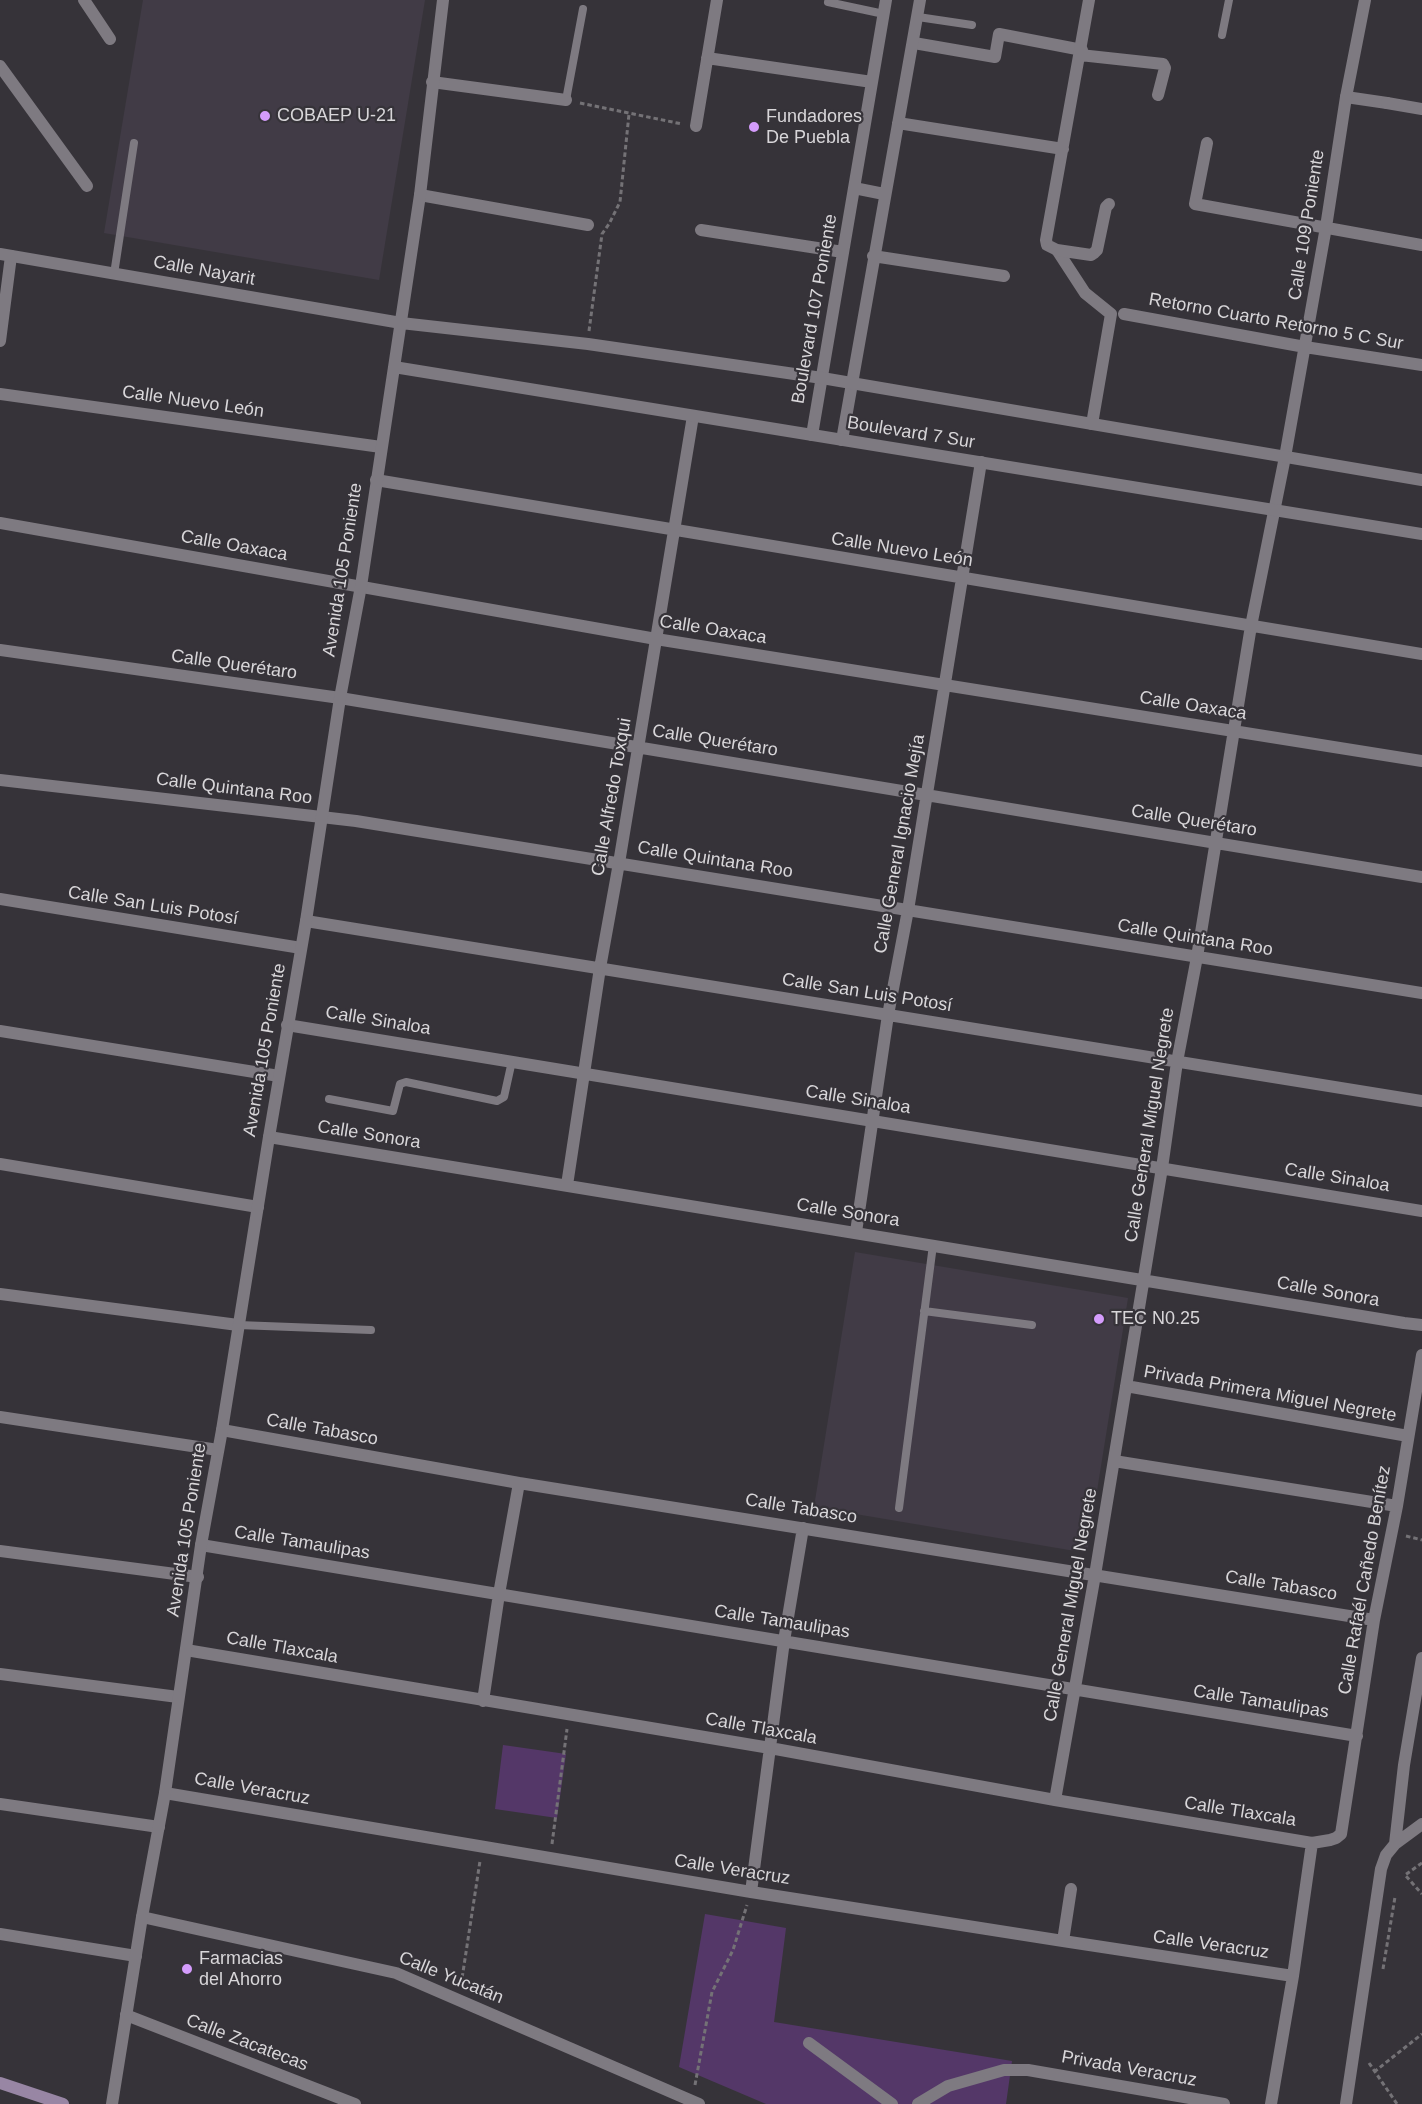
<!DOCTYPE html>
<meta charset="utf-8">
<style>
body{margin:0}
canvas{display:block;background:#363339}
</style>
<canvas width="1422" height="2104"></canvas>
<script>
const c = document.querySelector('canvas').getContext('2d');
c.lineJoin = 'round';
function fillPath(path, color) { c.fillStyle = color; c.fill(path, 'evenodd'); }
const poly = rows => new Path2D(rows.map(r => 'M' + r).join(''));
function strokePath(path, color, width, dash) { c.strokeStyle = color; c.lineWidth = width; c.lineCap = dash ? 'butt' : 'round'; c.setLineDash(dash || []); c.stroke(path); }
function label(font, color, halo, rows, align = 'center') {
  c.font = font + ' Arial,sans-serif'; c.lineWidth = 4.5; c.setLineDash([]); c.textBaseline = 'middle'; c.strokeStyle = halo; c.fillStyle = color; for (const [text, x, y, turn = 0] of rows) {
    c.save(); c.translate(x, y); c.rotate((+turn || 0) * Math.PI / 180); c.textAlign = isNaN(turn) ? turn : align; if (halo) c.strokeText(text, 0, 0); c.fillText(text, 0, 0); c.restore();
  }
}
fillPath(poly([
 [143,0,425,0,379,280,104,233],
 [855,1252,1128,1298,1087,1553,814,1507]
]), '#413b46');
fillPath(poly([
 [503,1745,566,1754,557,1818,495,1809],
 [705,1914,786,1928,774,2022,1012,2061,1006,2104,766,2104,679,2067]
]), '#543768');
strokePath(poly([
 [580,103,682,124],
 [589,331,602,234,609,224,620,202,629,114],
 [1406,1536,1422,1540],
 [552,1844,567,1729],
 [1422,1863,1405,1875,1422,1894],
 [1383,1969,1395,1897],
 [461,1985,480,1861],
 [1369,2063,1397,2104],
 [1374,2072,1422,2034],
 [695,2085,712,1992,733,1950,747,1905]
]), '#747276', 3, [4.5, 3]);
strokePath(poly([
 [828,2,884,14],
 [918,17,972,25],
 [1222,35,1229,0],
 [566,100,583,9],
 [114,274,134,143],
 [329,1099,393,1111,400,1084,406,1082,497,1101,504,1097,512,1061],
 [924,1311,1032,1325],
 [238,1325,371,1330],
 [899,1508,933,1245]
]), '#7e7a81', 8);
strokePath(poly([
 [914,43,995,57,999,34,1082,50],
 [1346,97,1387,103],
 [1057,250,1085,293,1111,314,1092,424]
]), '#7e7a81', 12);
strokePath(poly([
 [84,0,110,39],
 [1089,0,1046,240,1047,245,1057,250,1091,255,1094,253,1097,250,1106,207,1109,204],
 [1080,55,1163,64,1165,68,1158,95],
 [707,58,872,82],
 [0,66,87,186],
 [432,82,566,100],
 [1387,103,1422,109],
 [898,123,1063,149],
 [696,126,717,0],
 [1207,143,1195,204,1422,245],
 [854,188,884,194],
 [420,195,588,225],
 [701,230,843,252],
 [873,256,1004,276],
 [1124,314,1305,347,1422,365],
 [0,341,11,256],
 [0,394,381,447],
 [812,435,886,0],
 [842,440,920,0],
 [376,480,1422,654],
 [0,523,656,639,1422,761],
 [0,650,340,698,1422,877],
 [0,780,356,821,1422,993],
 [0,899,301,948],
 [306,921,1422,1101],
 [287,1025,1422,1211],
 [0,1031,279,1076],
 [269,1137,1404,1323,1422,1325],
 [0,1164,258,1207],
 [567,1185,600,968,619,863,693,416],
 [856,1232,888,1015,908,910,981,462],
 [0,1294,238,1325],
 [1126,1386,1408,1436],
 [0,1417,218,1450],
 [222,1430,519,1483,1374,1620],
 [1114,1461,1397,1506],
 [201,1545,1357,1736],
 [0,1551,198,1577],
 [186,1650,770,1748,1055,1800,1312,1843,1330,1840,1336,1838,1341,1834,1374,1620,1397,1506,1422,1355],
 [0,1674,178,1697],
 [483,1701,499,1594,519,1483],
 [165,1793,751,1892,1063,1941,1293,1976],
 [1055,1800,1095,1575,1162,1168,1177,1062,1197,957,1251,626,1285,457,1326,227,1346,97,1365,0],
 [0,1804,159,1827],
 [1395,1844,1404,1765,1422,1658],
 [751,1892,784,1641,803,1528],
 [142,1917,396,1973,699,2104],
 [0,1934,136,1956],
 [1063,1941,1071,1889],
 [126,2015,355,2104],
 [809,2043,892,2104],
 [918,2104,948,2086,1004,2070,1028,2070,1224,2104],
 [1271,2104,1293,1976,1312,1843],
 [1346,2104,1381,1869,1386,1855,1395,1844,1422,1824]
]), '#7e7a81', 12);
strokePath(poly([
 [0,254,401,323,588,344,822,378,1422,480],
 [394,367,1422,534],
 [112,2104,142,1917,165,1793,201,1545,222,1430,269,1137,306,921,340,698,361,586,420,195,443,0]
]), '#7e7a81', 12);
strokePath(poly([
 [0,2083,63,2104]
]), '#9886a4', 12);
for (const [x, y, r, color] of [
 [265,116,6,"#d49cfc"],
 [754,127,6,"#d49cfc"],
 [1099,1319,6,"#d49cfc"],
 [187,1969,6,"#d49cfc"]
]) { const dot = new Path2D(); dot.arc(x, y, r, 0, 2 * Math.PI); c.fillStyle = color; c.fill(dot); strokePath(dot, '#363339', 2); }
label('18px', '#d8d6d9', '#363339', [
 ["COBAEP U-21",277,116],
 ["Fundadores",766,117],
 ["De Puebla",766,138],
 ["TEC N0.25",1111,1319],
 ["Farmacias",199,1959],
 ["del Ahorro",199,1980]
], 'left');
label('18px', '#d8d6d9', '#363339', [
 ["Calle 109 Poniente",1307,225,-81],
 ["Calle Nayarit",204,271,10],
 ["Boulevard 107 Poniente",815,309,-80],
 ["Retorno Cuarto Retorno 5 C Sur",1276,322,10],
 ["Calle Nuevo León",193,402,8],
 ["Boulevard 7 Sur",911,433,9],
 ["Calle Oaxaca",234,546,10],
 ["Calle Nuevo León",902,550,9],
 ["Avenida 105 Poniente",343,570,-81],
 ["Calle Oaxaca",713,630,9],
 ["Calle Querétaro",234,665,8],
 ["Calle Oaxaca",1193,706,9],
 ["Calle Querétaro",715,741,9],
 ["Calle Quintana Roo",234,789,7],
 ["Calle Alfredo Toxqui",612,797,-80],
 ["Calle Querétaro",1194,821,9],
 ["Calle General Ignacio Mejía",900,844,-80],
 ["Calle Quintana Roo",715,860,9],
 ["Calle San Luis Potosí",153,906,9],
 ["Calle Quintana Roo",1195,938,9],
 ["Calle San Luis Potosí",867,993,9],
 ["Calle Sinaloa",378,1021,9],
 ["Avenida 105 Poniente",265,1050,-80],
 ["Calle Sinaloa",858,1100,9],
 ["Calle General Miguel Negrete",1150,1125,-81],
 ["Calle Sonora",369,1135,9],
 ["Calle Sinaloa",1337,1178,9],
 ["Calle Sonora",848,1213,9],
 ["Calle Sonora",1328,1292,10],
 ["Privada Primera Miguel Negrete",1270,1394,10],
 ["Calle Tabasco",322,1430,10],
 ["Calle Tabasco",801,1509,9],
 ["Avenida 105 Poniente",187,1530,-81],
 ["Calle Tamaulipas",302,1543,9],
 ["Calle Rafaél Cañedo Benítez",1365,1580,-80],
 ["Calle Tabasco",1281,1586,9],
 ["Calle General Miguel Negrete",1071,1605,-80],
 ["Calle Tamaulipas",782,1622,9],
 ["Calle Tlaxcala",282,1648,10],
 ["Calle Tamaulipas",1261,1702,9],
 ["Calle Tlaxcala",761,1729,10],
 ["Calle Veracruz",252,1789,10],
 ["Calle Tlaxcala",1240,1812,9],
 ["Calle Veracruz",732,1870,9],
 ["Calle Veracruz",1211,1945,8],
 ["Calle Yucatán",451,1978,22],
 ["Calle Zacatecas",247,2043,21],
 ["Privada Veracruz",1129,2069,10]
]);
</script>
